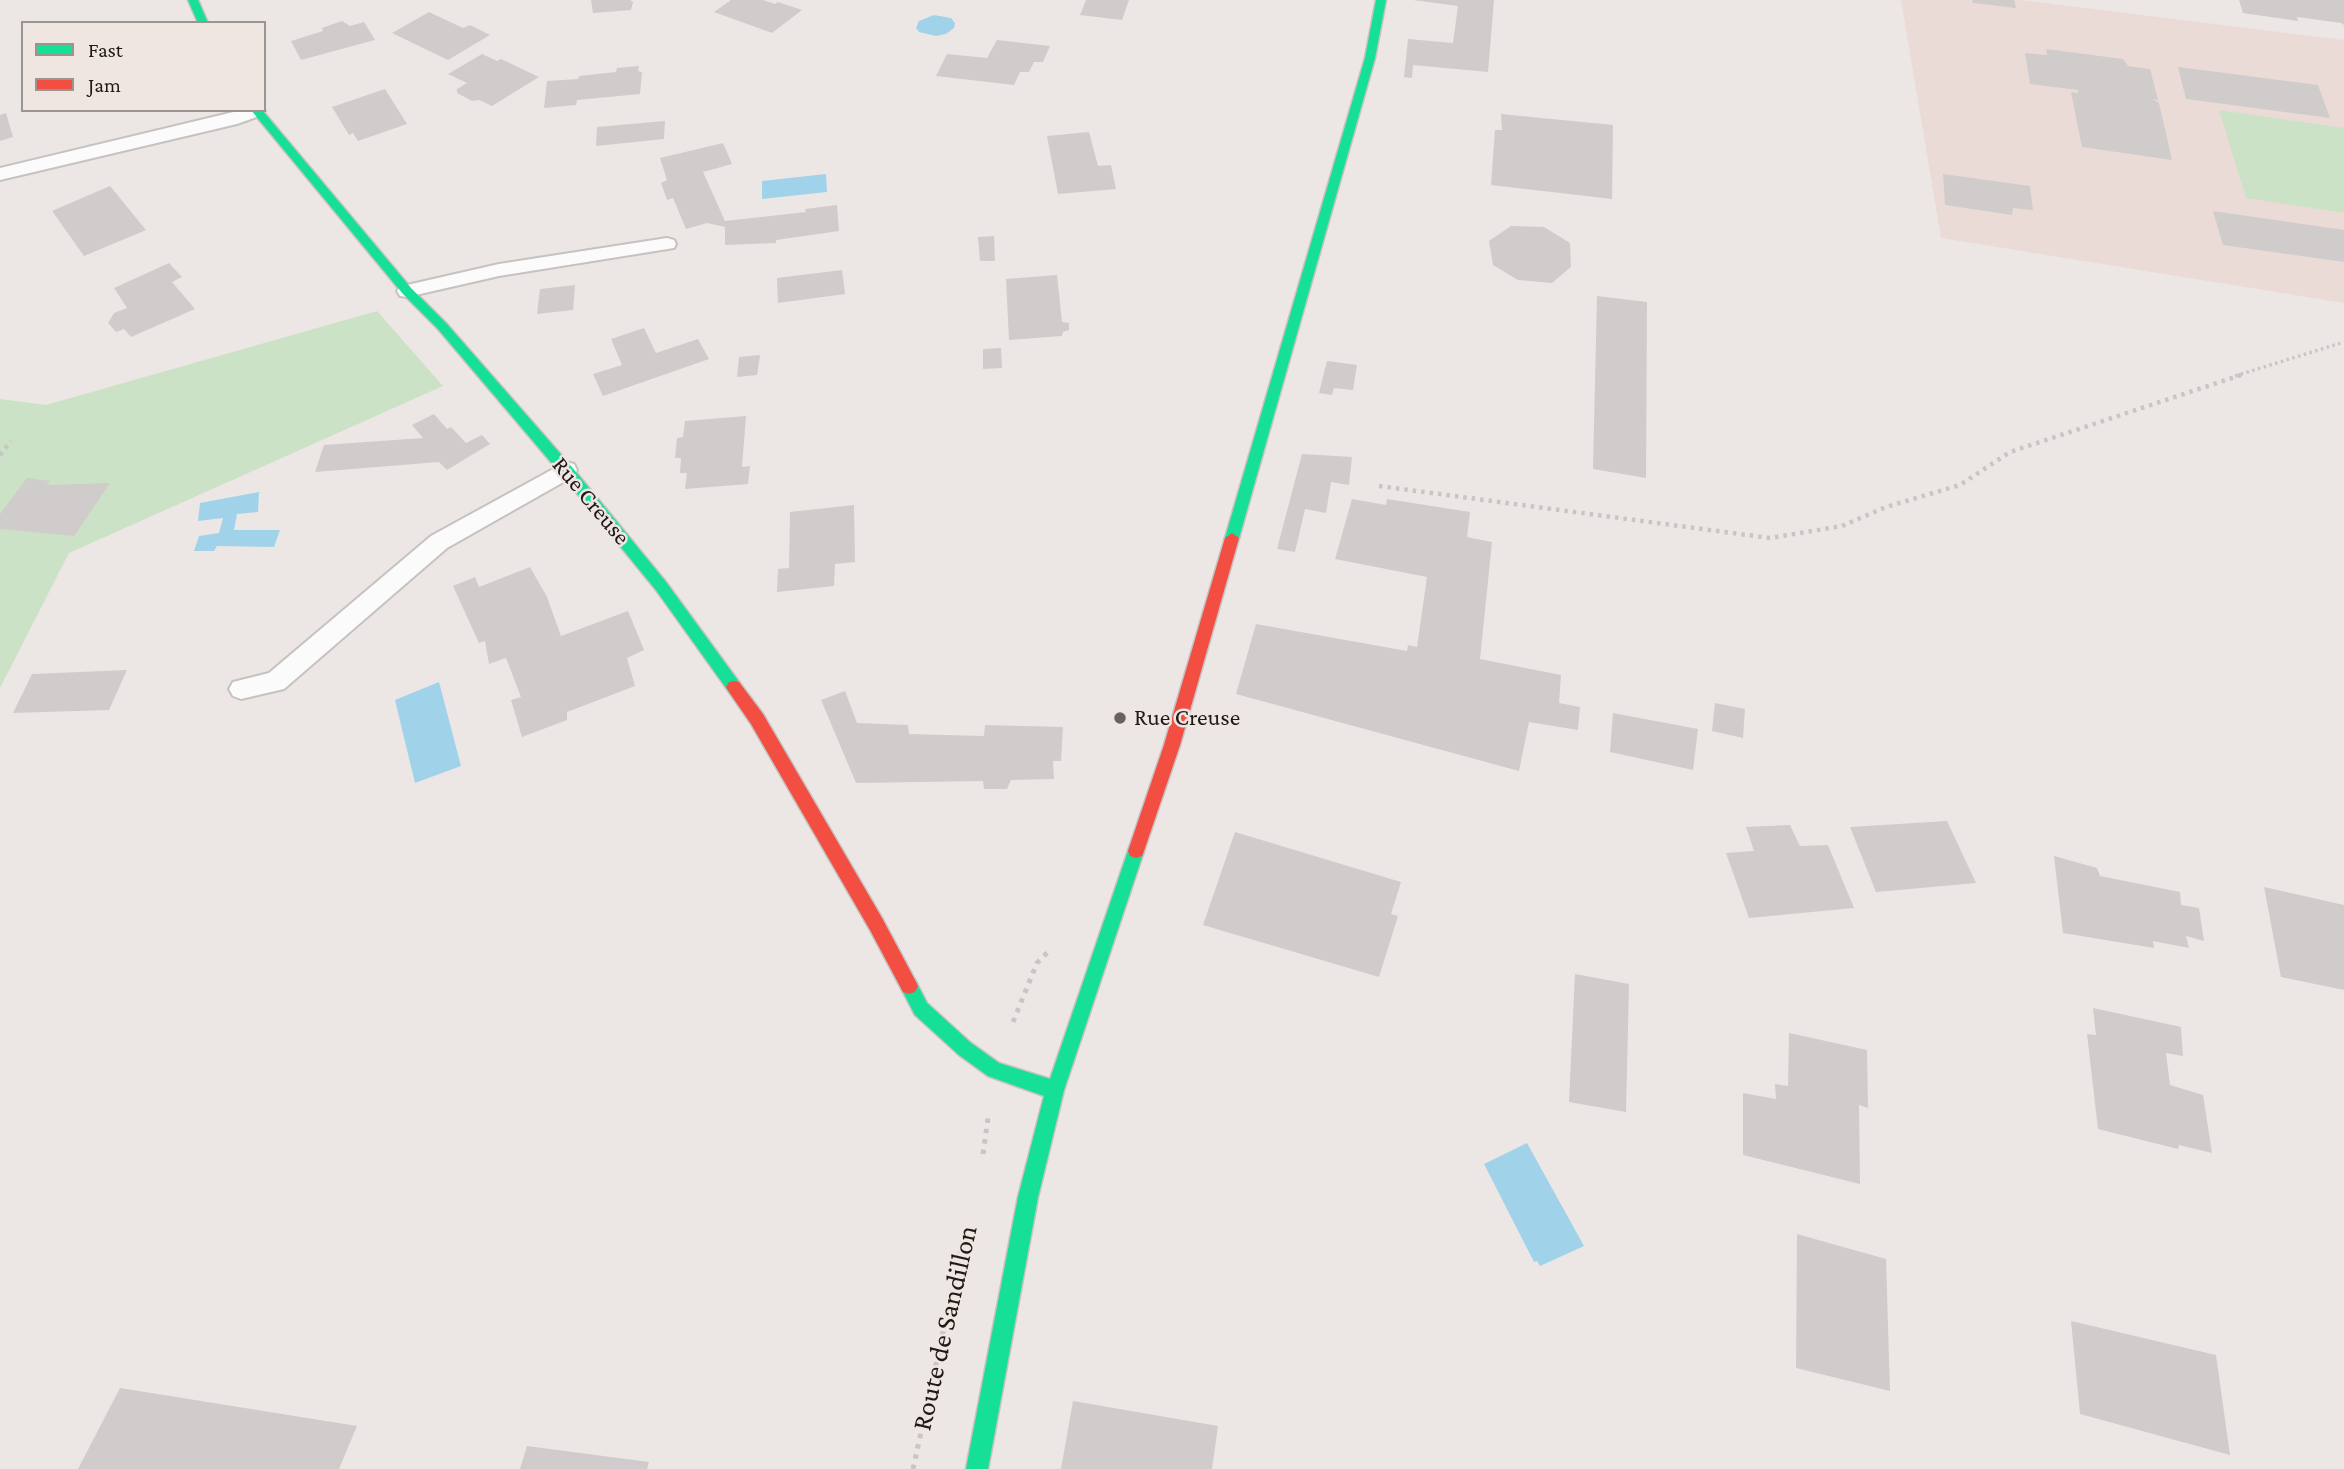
<!DOCTYPE html>
<style>
body{margin:0}
#map{position:relative;width:2344px;height:1469px;overflow:hidden;background:#ece7e5;font-family:"Crimson Pro",serif}
canvas{display:block}
.legend{position:absolute;left:21px;top:21px;width:245px;height:91px;box-sizing:border-box;background:#efe6e2;border:2px solid #9b9491;margin:0;padding:9px 12px;list-style:none;font-size:21px;color:#1d1a18}
.legend li{display:flex;align-items:center;gap:14px;height:35px}
.legend b{width:35px;border:2px solid #9b9491}
</style>
<div id="map">
<canvas width="2344" height="1469"></canvas>
<ul class="legend">
<li><b style="height:9px;background:#16e098"></b>Fast</li>
<li><b style="height:9px;background:#f24e42"></b>Jam</li>
</ul>
</div>
<script>
const c = document.querySelector('canvas').getContext('2d');
c.lineJoin = 'round';
function fillPath(path, color) { c.fillStyle = color; c.fill(path, 'evenodd'); }
const poly = rows => new Path2D(rows.map(r => 'M' + r).join(''));
function strokePath(path, color, width, dash) { c.strokeStyle = color; c.lineWidth = width; c.lineCap = dash ? 'butt' : 'round'; c.setLineDash(dash || []); c.stroke(path); }
function label(font, color, halo, rows, align = 'center') {
  c.font = font + ' "Crimson Pro",serif'; c.lineWidth = 5; c.setLineDash([]); c.textBaseline = 'middle'; c.strokeStyle = halo; c.fillStyle = color; for (const [text, x, y, turn = 0] of rows) {
    c.save(); c.translate(x, y); c.rotate((+turn || 0) * Math.PI / 180); c.textAlign = isNaN(turn) ? turn : align; if (halo) c.strokeText(text, 0, 0); c.fillText(text, 0, 0); c.restore();
  }
}
fillPath(poly([
 [1901,0,2021,0,2344,40,2344,303,1941,238]
]), '#ebdbd7');
fillPath(poly([
 [2219,110,2344,128,2344,213,2246,198],
 [377,311,443,386,69,553,0,688,0,399,46,405]
]), '#cbe2c6');
fillPath(poly([
 [934,15,951,18,955,23,954,28,946,34,936,36,919,32,916,28,919,21],
 [826,174,827,192,762,199,762,181],
 [259,492,258,512,237,514,234,530,280,530,274,547,217,546,214,551,194,551,199,536,219,533,223,518,198,521,200,503],
 [439,682,461,766,415,783,395,700],
 [1527,1143,1584,1246,1540,1266,1537,1261,1534,1262,1484,1164]
]), '#a0d3ea');
fillPath(poly([
 [591,0,630,0,633,2,631,10,593,13],
 [731,0,763,0,775,4,778,2,802,10,772,33,714,12],
 [1086,0,1129,0,1122,20,1080,15],
 [1413,0,1494,0,1488,72,1413,65,1412,78,1404,77,1408,39,1453,43,1458,6],
 [1972,0,2014,0,2016,8,1973,3],
 [2239,0,2344,0,2344,25,2341,23,2297,17,2298,21,2243,13],
 [429,12,463,28,470,25,490,35,448,60,392,33],
 [342,21,350,26,364,22,375,40,301,60,291,41,323,31,322,28],
 [997,40,1050,46,1043,62,1034,62,1029,72,1020,72,1014,85,936,76,947,54,987,58],
 [2046,49,2123,59,2128,66,2150,69,2158,100,2152,99,2159,103,2172,160,2082,147,2071,92,2078,93,2078,90,2030,84,2025,53,2047,55],
 [482,54,497,61,501,59,539,77,492,106,479,100,472,101,457,93,457,89,467,83,448,74],
 [639,66,638,71,642,72,640,94,577,100,576,105,544,108,547,81,578,79,579,76,616,72,617,68],
 [2178,67,2318,85,2330,118,2186,99],
 [385,89,407,124,358,141,353,133,349,135,332,107],
 [6,113,13,137,0,141,0,115],
 [1501,114,1613,125,1612,199,1491,185,1495,130,1502,130],
 [665,121,664,139,596,146,597,127],
 [1089,132,1098,166,1111,165,1116,189,1058,194,1047,136],
 [723,143,732,164,703,172,725,221,806,212,805,209,837,205,839,231,776,240,776,243,725,245,725,227,707,223,686,229,673,198,667,200,661,183,667,180,660,158],
 [1943,174,2030,186,2033,210,2013,208,2012,215,1945,205],
 [110,186,146,230,84,256,52,211],
 [2213,211,2344,230,2344,262,2223,245],
 [1511,226,1544,227,1570,243,1571,267,1552,283,1518,280,1493,265,1489,241],
 [994,236,995,261,980,261,978,237],
 [169,263,182,277,172,282,195,309,131,337,124,329,116,332,108,323,114,313,127,308,114,288],
 [842,270,845,294,778,303,777,278],
 [1057,275,1062,322,1069,323,1069,330,1063,332,1062,336,1009,340,1006,279],
 [575,285,573,310,537,314,540,289],
 [1597,296,1647,302,1646,478,1593,469],
 [644,328,656,353,698,339,709,359,603,396,593,374,622,365,611,339],
 [1001,348,1002,368,983,369,983,349],
 [760,355,757,375,737,377,739,357],
 [1327,361,1357,365,1353,390,1334,388,1332,395,1319,393],
 [434,414,447,429,451,427,466,443,482,435,490,444,447,470,439,462,315,472,324,445,423,438,412,425],
 [746,416,742,467,750,466,748,484,685,489,687,473,680,473,681,458,675,458,677,438,683,437,685,421],
 [1302,454,1352,457,1349,485,1331,482,1326,513,1305,509,1295,552,1277,549],
 [27,478,50,481,47,485,110,483,74,536,0,529,0,514],
 [1352,499,1386,505,1387,499,1470,512,1467,537,1492,542,1480,659,1561,675,1559,703,1580,707,1578,730,1529,722,1519,771,1236,694,1256,624,1407,651,1408,645,1417,647,1427,577,1335,559],
 [854,505,855,562,835,564,834,586,777,592,778,569,789,568,790,512],
 [530,567,547,597,561,636,628,611,644,650,627,658,635,686,567,712,567,720,522,737,511,700,521,697,506,658,489,664,485,641,479,643,453,586,475,577,479,587],
 [127,670,109,710,13,713,32,674],
 [845,691,857,723,908,725,909,734,984,736,985,725,1063,727,1061,761,1053,761,1054,779,1011,780,1007,789,984,789,983,781,856,783,821,700],
 [1715,703,1745,709,1743,738,1712,731],
 [1613,713,1698,729,1693,770,1610,752],
 [1947,821,1976,883,1876,892,1850,827],
 [1790,825,1800,846,1828,845,1854,908,1749,918,1726,853,1754,851,1746,827],
 [1235,832,1401,882,1391,914,1398,916,1379,977,1203,925],
 [2054,856,2097,868,2100,876,2180,892,2181,905,2199,908,2204,941,2186,936,2189,948,2153,941,2154,948,2063,933],
 [2264,887,2344,905,2344,990,2281,977],
 [1575,974,1629,984,1626,1112,1569,1102],
 [2093,1008,2181,1027,2183,1056,2166,1053,2170,1085,2203,1095,2212,1153,2179,1145,2178,1149,2098,1129,2087,1034,2096,1035],
 [1789,1033,1867,1050,1868,1108,1859,1105,1860,1184,1743,1155,1743,1093,1776,1099,1775,1084,1788,1086],
 [1797,1234,1886,1259,1890,1391,1796,1368],
 [2071,1321,2216,1355,2230,1455,2080,1414],
 [120,1388,357,1426,339,1469,78,1469],
 [1073,1401,1218,1426,1212,1469,1061,1469],
 [527,1446,649,1462,647,1469,520,1469]
]), '#d0cccb');
const lane = poly([
 [242,110,265,111,262,115,237,124,0,180,0,168,242,110],
 [667,238,674,240,676,244,674,248,499,276,407,297,400,296,397,291,400,286,407,285,499,264,667,238],
 [566,462,574,464,577,470,574,476,447,548,284,689,241,699,233,696,229,689,233,682,269,673,431,536,566,462]
]);
const fast = poly([
 [188,0,198,0,208,23,198,23,188,0],
 [1376,0,1386,0,1375,58,1239,538,1232,543,1225,538,1365,58,1376,0],
 [251,110,262,110,411,288,446,323,571,466,666,582,739,682,742,687,739,692,729,692,656,590,561,474,438,329,403,294,251,110],
 [1136,844,1142,846,1144,851,1064,1090,1038,1197,988,1469,966,1469,1018,1197,1044,1096,988,1076,959,1055,915,1015,900,986,903,980,909,978,915,980,927,1003,971,1043,999,1063,1050,1079,1128,851,1130,846,1136,844]
]);
const jam = poly([
 [1232,533,1239,538,1180,745,1144,851,1142,856,1136,858,1130,856,1128,851,1164,745,1225,538,1232,533],
 [734,681,739,682,763,714,882,918,915,980,918,986,915,992,909,994,903,992,870,930,751,724,729,692,726,687,729,682,734,681]
]);
strokePath(lane, '#c6c2c0', 4);
strokePath(fast, '#c6c2c0', 3);
strokePath(jam, '#c6c2c0', 3);
strokePath(poly([
 [2235,376,2344,342]
]), '#c8c6c5', 3.5, [2.5, 3.5]);
strokePath(poly([
 [0,455,11,441],
 [1379,486,1770,538,1842,526,1886,507,1960,485,2010,452,2241,375]
]), '#c8c6c5', 4.5, [3.5, 5]);
strokePath(poly([
 [1013,1022,1037,963,1050,950],
 [983,1154,988,1118],
 [913,1469,963,1241]
]), '#c8c6c5', 5, [4.5, 6]);
fillPath(lane, '#fcfbfb');
fillPath(fast, '#16e098');
fillPath(jam, '#f24e42');
for (const [x, y, r, color] of [
 [1120,718,7,"#656260"]
]) { const dot = new Path2D(); dot.arc(x, y, r, 0, 2 * Math.PI); c.fillStyle = color; c.fill(dot); strokePath(dot, '#efe6e2', 2.5); }
label('24px', '#1d1a18', '#efe6e2', [
 ["Rue Creuse",591,501,50]
]);
label('24px', '#1d1a18', '#efe6e2', [
 ["Rue Creuse",1134,718]
], 'left');
label('28px', '#1d1a18', '#efe6e2', [
 ["Route de Sandillon",945,1328,-77]
]);
</script>
